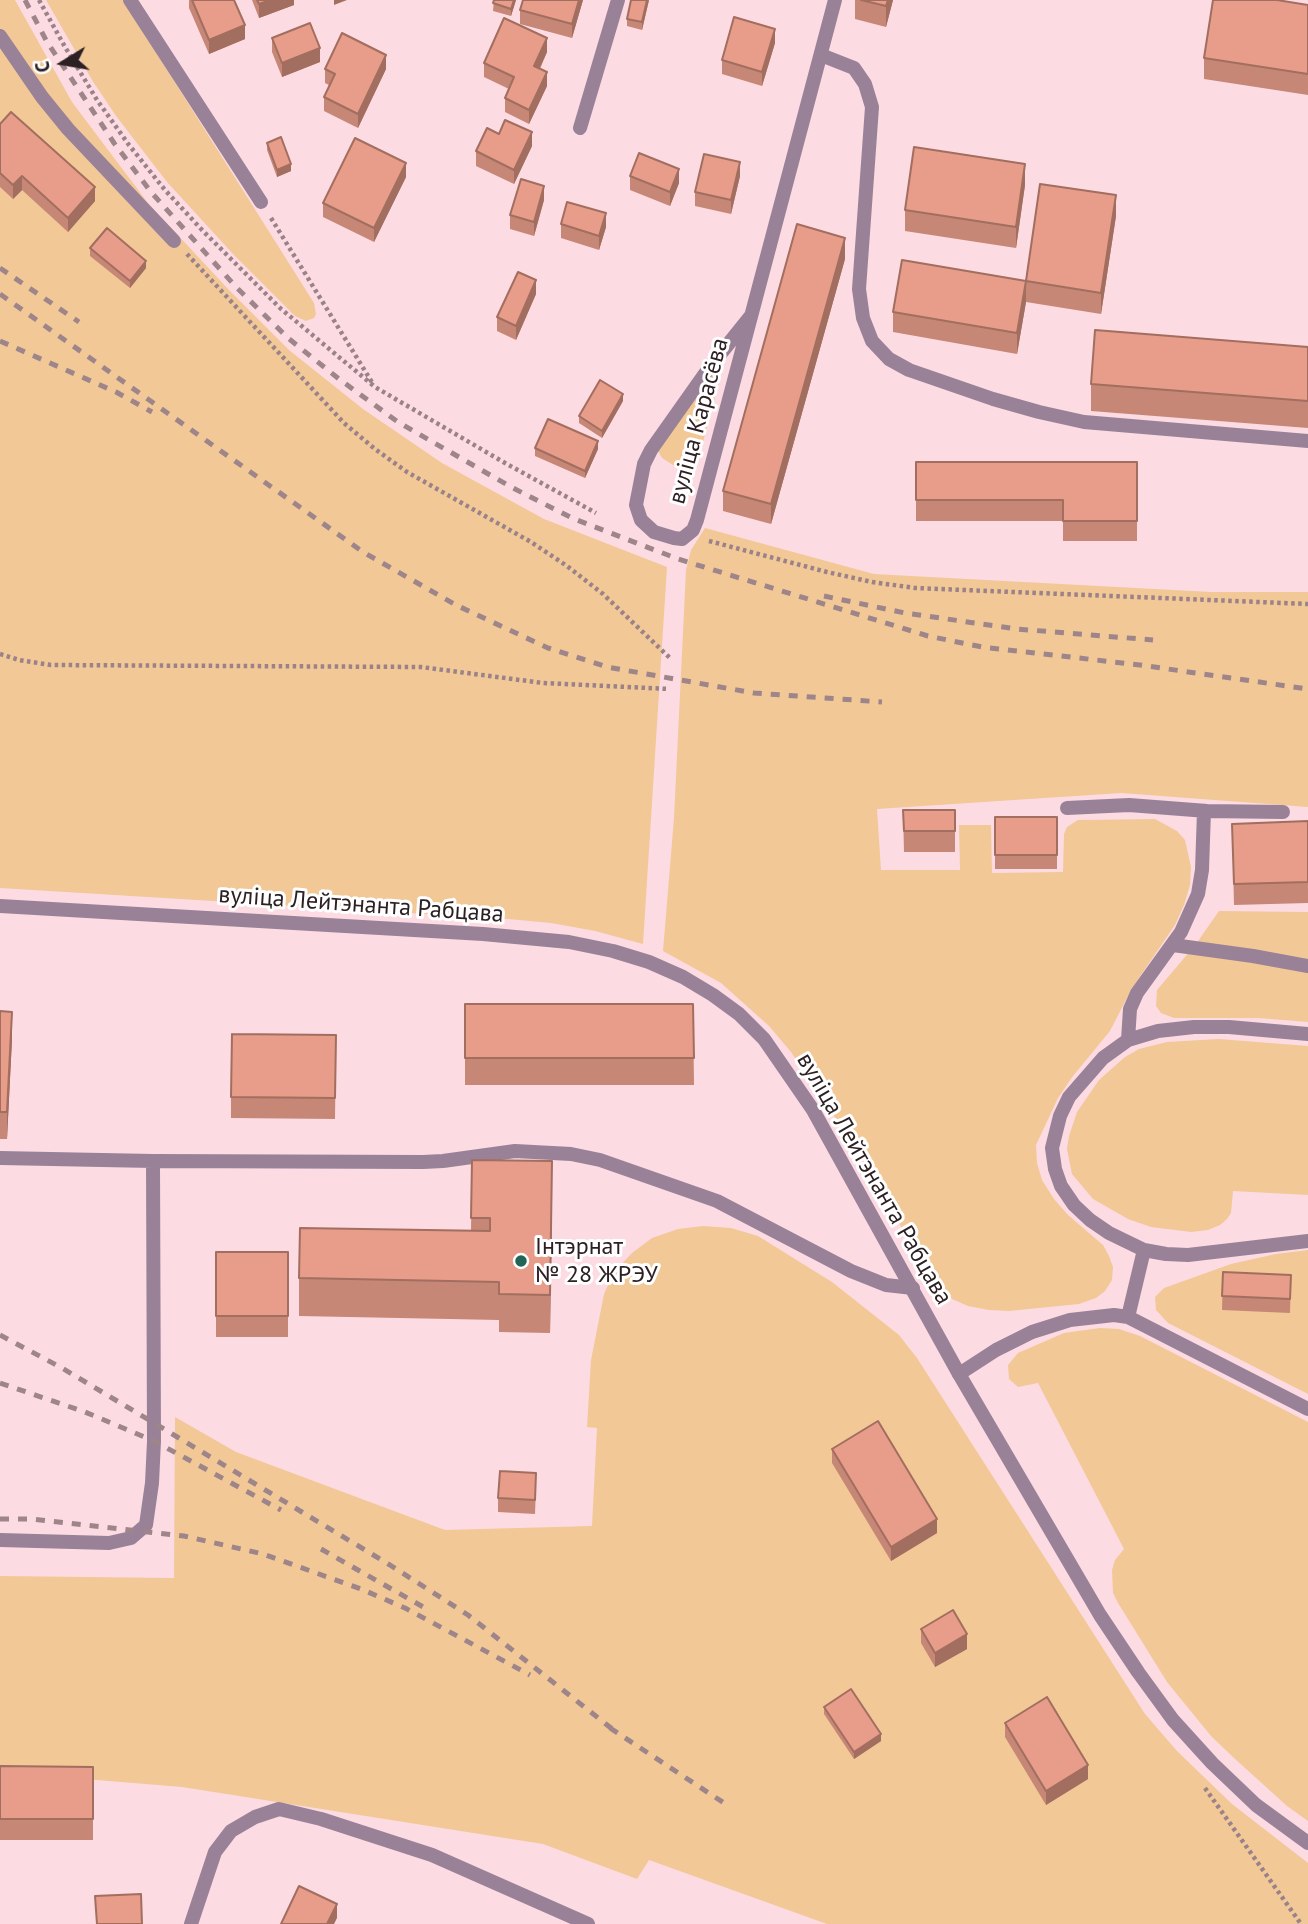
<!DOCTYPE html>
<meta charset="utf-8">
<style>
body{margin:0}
#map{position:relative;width:1308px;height:1924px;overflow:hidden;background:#fddbe3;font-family:"PT Sans",sans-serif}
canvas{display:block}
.north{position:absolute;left:28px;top:28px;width:70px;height:70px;-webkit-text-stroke:5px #fff;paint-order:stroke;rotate:259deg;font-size:19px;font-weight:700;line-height:28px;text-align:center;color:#2d2023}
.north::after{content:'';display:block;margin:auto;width:24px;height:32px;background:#2d2023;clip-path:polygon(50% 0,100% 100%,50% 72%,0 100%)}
</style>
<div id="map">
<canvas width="1308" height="1924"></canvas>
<div class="north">С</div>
</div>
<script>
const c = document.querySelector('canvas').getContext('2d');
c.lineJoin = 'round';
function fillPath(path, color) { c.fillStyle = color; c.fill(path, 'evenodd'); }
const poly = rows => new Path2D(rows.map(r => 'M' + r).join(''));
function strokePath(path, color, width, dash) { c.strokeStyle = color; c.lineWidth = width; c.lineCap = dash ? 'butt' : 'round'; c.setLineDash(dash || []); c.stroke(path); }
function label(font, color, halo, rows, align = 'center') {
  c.font = font + ' "PT Sans",sans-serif'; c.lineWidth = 6; c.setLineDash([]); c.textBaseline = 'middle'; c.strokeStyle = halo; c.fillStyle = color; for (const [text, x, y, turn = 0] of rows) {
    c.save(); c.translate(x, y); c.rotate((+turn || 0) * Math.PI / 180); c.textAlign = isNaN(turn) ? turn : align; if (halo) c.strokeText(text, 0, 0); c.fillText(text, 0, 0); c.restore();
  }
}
fillPath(poly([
 [0,0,15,0,72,102,148,203,229,290,289,350,363,409,442,463,544,519,667,567,643,944,595,931,551,923,508,919,0,888],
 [46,0,123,0,314,303,316,314,314,318,306,321,295,316,233,254,167,182,116,116,92,80],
 [714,374,719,383,697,464,691,470,684,472,662,458,658,451,711,375],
 [705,528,874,574,1211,592,1308,592,1308,807,1121,793,877,809,881,870,960,870,959,825,991,825,992,873,1063,872,1064,834,1067,827,1078,820,1155,819,1177,831,1185,840,1191,867,1190,885,1184,905,1175,925,1132,988,1110,1031,1073,1076,1058,1098,1036,1145,1037,1163,1042,1180,1054,1199,1068,1215,1103,1245,1109,1256,1113,1267,1112,1280,1105,1291,1096,1298,1079,1304,1009,1311,989,1310,968,1306,952,1299,930,1276,847,1135,791,1052,769,1026,721,983,663,951,674,818,686,570,691,550],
 [1219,911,1308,912,1308,1022,1258,1018,1174,1018,1161,1013,1156,1006,1157,990,1196,944],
 [1219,1039,1308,1046,1308,1195,1233,1191,1231,1213,1227,1219,1220,1225,1208,1230,1191,1232,1151,1227,1128,1219,1093,1199,1072,1174,1067,1149,1069,1136,1077,1112,1099,1080,1125,1057,1139,1049,1167,1042],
 [703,1226,731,1228,758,1236,832,1282,899,1335,917,1358,1145,1714,1177,1751,1232,1804,1308,1863,1308,1924,827,1924,649,1860,637,1879,543,1844,182,1787,0,1772,0,1576,174,1578,175,1417,236,1452,445,1530,592,1526,597,1428,587,1427,591,1360,604,1294,614,1272,632,1253,652,1238,678,1229],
 [1308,1250,1308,1394,1168,1323,1156,1310,1155,1297,1164,1288,1231,1264,1276,1254],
 [1100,1328,1119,1329,1140,1336,1308,1422,1308,1821,1287,1806,1234,1758,1211,1736,1167,1682,1118,1603,1113,1593,1112,1570,1115,1560,1124,1549,1038,1383,1018,1387,1009,1379,1008,1365,1018,1353,1064,1333]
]), '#f2c897');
strokePath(poly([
 [39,0,65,47,97,100,129,145,165,190,203,231,280,308,375,387,505,463,596,513],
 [271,218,373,384],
 [187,254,344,423,375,449,407,472,531,542,567,566,603,594,671,659],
 [709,541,827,572,872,582,915,588,1308,604],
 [0,654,19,660,51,665,421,667,543,683,669,689],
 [1205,1788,1301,1924]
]), '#9a8288', 4.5, [3.5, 3.5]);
strokePath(poly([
 [0,36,42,97,68,129,174,241],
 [821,55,854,68,865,84,872,107,859,289,863,318,872,341,889,359,909,370,993,399,1039,412,1084,422,1308,441],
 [1067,808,1129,805,1207,811,1283,812],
 [1173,945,1253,956,1308,966],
 [1308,1034,1229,1027,1194,1027,1158,1031,1128,1040,1103,1058,1069,1097,1060,1116,1052,1148,1055,1169,1061,1186,1074,1205,1090,1220,1109,1233,1144,1250,1166,1254,1188,1255,1308,1241],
 [1128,1040,1130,1009,1137,993,1181,932,1198,894,1202,870,1204,811],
 [0,1158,153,1161,423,1162,443,1161,515,1151,571,1154,600,1160,717,1201,851,1271,886,1285,913,1288],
 [1128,1317,1144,1250],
 [959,1374,996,1350,1032,1332,1070,1320,1114,1315,1128,1317,1308,1409],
 [0,1540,109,1543,131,1538,146,1525,152,1483,154,1441,153,1161],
 [191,1924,215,1852,231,1831,255,1817,279,1809,321,1819,432,1855,588,1924]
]), '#998298', 14);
strokePath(poly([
 [130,0,261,202],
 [580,128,618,0],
 [750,317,709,368,651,450,644,464,636,505,641,520,654,532,674,538,682,539,693,530,697,520,835,0],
 [0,906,483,934,569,942,613,951,649,962,683,977,713,995,739,1014,764,1039,813,1110,959,1374,1100,1615,1138,1672,1173,1720,1212,1763,1256,1805,1308,1843]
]), '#998298', 14);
strokePath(poly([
 [25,0,47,42,114,143,151,192,236,287,288,338,339,379,398,422,511,487,572,518,678,559,928,636,982,647,1140,665,1308,689],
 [0,268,79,322],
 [0,294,363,552,456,605,548,648,607,667,754,693,882,702],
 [0,341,116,392,152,412],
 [824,596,905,613,1017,629,1153,640],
 [0,1335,62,1368,154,1423,390,1565,468,1615,616,1732],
 [0,1383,85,1412,154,1441,281,1510],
 [0,1519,32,1519,184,1536,263,1554,361,1589,405,1608,530,1675],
 [321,1549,425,1608],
 [610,1728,724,1803]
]), '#9d858a', 5, [9, 9]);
fillPath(poly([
 [189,0,234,0,245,39,209,54,189,8],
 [252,0,294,0,294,5,259,18],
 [494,0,516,0,511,16,493,11],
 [523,0,583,0,572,38,520,24,520,10],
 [649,0,642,30,627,26,627,19],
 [855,0,893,0,886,27,855,19],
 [1308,5,1308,95,1204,79,1204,58],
 [272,38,320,62,282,77,272,52],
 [775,43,762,86,722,74,722,60],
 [547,52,540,69,547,86,529,124,505,112,505,98,509,89,484,77,484,63],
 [325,69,386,69,358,128,324,111,324,97,329,85,325,83],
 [0,124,95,201,68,232,22,190,13,199,0,187],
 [499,134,532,146,514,184,476,166,476,151],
 [267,143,291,171,277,177,267,150],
 [630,176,679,183,670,206,630,190],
 [740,176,731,214,695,206,695,192],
 [406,177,374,242,323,217,323,203],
 [1025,185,1016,248,905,231,905,210],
 [544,200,534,236,510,229,510,215],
 [1116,216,1101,314,1026,302,1017,354,893,332,893,312,1026,281],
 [561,224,606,227,599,250,561,238],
 [90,248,146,268,130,288,90,256],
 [845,259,771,524,723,511,723,491],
 [536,294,516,340,497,331,497,317],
 [1308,347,1308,428,1091,411,1091,384],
 [623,401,602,438,579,423,579,416],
 [535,448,598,449,585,478,535,456],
 [916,462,1137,462,1137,541,1063,541,1063,521,916,521],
 [903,810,955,831,955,852,904,852],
 [995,817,1057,817,1057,869,995,869],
 [1308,821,1308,903,1234,905,1232,824],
 [465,1004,693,1004,694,1085,465,1085],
 [0,1011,12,1039,7,1139,0,1139],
 [336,1035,335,1119,231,1118,231,1097],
 [472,1160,552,1199,550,1333,499,1332,499,1320,299,1316,299,1278,471,1231],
 [216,1252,288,1252,288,1337,216,1337],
 [1223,1272,1291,1275,1290,1313,1222,1310],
 [832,1449,937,1533,891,1561,832,1463],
 [536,1487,535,1514,498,1512,498,1498],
 [921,1629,967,1649,935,1667,921,1643],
 [824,1707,881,1741,854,1759,824,1714],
 [1005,1723,1088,1779,1046,1805,1005,1737],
 [0,1766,93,1767,93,1840,0,1840]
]), '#c78776');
fillPath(poly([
 [270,0,294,0,294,5,259,18,259,4],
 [334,0,347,0,334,5],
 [514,0,516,0,511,16,511,9],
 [579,0,583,0,572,38,572,24],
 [647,0,649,0,642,30,642,22],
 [888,0,893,0,886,27,886,6],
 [245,25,245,39,209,54,209,40],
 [775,29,775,43,762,86,762,72],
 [547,38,547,52,534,80,534,66],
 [320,48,320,62,282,77,282,63],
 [386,55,386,69,358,128,358,114],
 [547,72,547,86,529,124,529,110],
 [532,132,532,146,514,184,514,170],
 [740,162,740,176,731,214,731,200],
 [406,163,406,177,374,242,374,228],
 [291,164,291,171,277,177,277,170],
 [1025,164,1025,185,1016,248,1016,227],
 [679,169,679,183,670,206,670,192],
 [22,176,22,190,13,199,13,185],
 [544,186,544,200,534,236,534,222],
 [95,187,95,201,68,232,68,218],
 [1116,195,1116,216,1101,314,1101,293],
 [606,213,606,227,599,250,599,236],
 [845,238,845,259,771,524,771,504],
 [146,261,146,268,130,288,130,281],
 [536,280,536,294,516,340,516,326],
 [1026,281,1026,302,1017,354,1017,333],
 [623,394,623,401,602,438,602,431],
 [598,441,598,449,585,478,585,471],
 [12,1012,12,1039,7,1139,7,1112],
 [552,1161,552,1199,550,1333,550,1295],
 [937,1519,937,1533,891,1561,891,1547],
 [967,1634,967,1649,935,1667,935,1653],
 [881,1734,881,1741,854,1759,854,1752],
 [1088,1765,1088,1779,1046,1805,1046,1791],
 [337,1904,337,1918,334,1924,327,1924]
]), '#a26e60');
const building = poly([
 [192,0,234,0,245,25,209,40,192,0],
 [257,0,270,0,259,4,257,0],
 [494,0,514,0,511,9,493,3,494,0],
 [523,0,579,0,572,24,520,10,523,0],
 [631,0,647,0,642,22,627,19,631,0],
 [861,0,888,0,886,6,861,0],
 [1213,0,1277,0,1308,5,1308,74,1204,58,1213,0],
 [734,17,775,29,762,72,722,60,734,17],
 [504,18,547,38,534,66,547,72,529,110,505,98,514,77,484,63,504,18],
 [310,23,320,48,282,63,272,38,310,23],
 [342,33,386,55,358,114,324,97,335,74,325,69,342,33],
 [11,112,95,187,68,218,22,176,13,185,0,173,0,124,11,112],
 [505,120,532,132,514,170,476,151,487,128,499,134,505,120],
 [281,137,291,164,277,170,267,143,281,137],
 [355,138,406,163,374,228,323,203,355,138],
 [914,147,1025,164,1016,227,905,210,914,147],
 [639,153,679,169,670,192,630,176,639,153],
 [704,154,740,162,731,200,695,192,704,154],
 [521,179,544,186,534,222,510,215,521,179],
 [1040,184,1116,195,1101,293,1026,281,1017,333,893,312,902,260,1026,281,1040,184],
 [567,202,606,213,599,236,561,224,567,202],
 [797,224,845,238,771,504,723,491,797,224],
 [107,228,146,261,130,281,90,248,107,228],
 [518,272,536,280,516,326,497,317,518,272],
 [1095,330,1308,347,1308,401,1091,384,1095,330],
 [600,380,623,394,602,431,579,416,600,380],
 [548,419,598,441,585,471,535,448,548,419],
 [916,462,1137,462,1137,521,1063,521,1063,500,916,500,916,462],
 [903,810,955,810,955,831,904,831,903,810],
 [995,817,1057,817,1057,855,995,855,995,817],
 [1308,821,1308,882,1234,884,1232,824,1308,821],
 [465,1004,693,1004,694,1058,465,1058,465,1004],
 [0,1011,12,1012,7,1112,0,1112,0,1011],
 [232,1034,336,1035,335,1098,231,1097,232,1034],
 [472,1160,552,1161,550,1295,499,1294,499,1282,299,1278,300,1228,490,1231,490,1218,471,1218,472,1160],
 [216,1252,288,1252,288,1316,216,1316,216,1252],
 [1223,1272,1291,1275,1290,1299,1222,1296,1223,1272],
 [878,1421,937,1519,891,1547,832,1449,878,1421],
 [500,1471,536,1473,535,1500,498,1498,500,1471],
 [953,1610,967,1634,935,1653,921,1629,953,1610],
 [851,1689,881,1734,854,1752,824,1707,851,1689],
 [1047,1697,1088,1765,1046,1791,1005,1723,1047,1697],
 [0,1766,93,1767,93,1819,0,1819,0,1766],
 [299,1886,337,1904,327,1924,281,1924,299,1886],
 [141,1894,142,1924,97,1924,95,1896,141,1894]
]);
fillPath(building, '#e79d89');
strokePath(building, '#a26e60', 2);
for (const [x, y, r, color] of [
 [521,1261,7,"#216556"]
]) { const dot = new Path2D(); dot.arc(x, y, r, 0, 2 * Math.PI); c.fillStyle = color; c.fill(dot); strokePath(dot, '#fff', 2.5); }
label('24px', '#2d2023', '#fff', [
 ["вуліца Карасёва",699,421,-75],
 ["вуліца Лейтэнанта Рабцава",361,905,4],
 ["вуліца Лейтэнанта Рабцава",874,1179,60]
]);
label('24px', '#2d2023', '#fff', [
 ["Інтэрнат",535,1247],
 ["№ 28 ЖРЭУ",535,1275]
], 'left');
</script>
